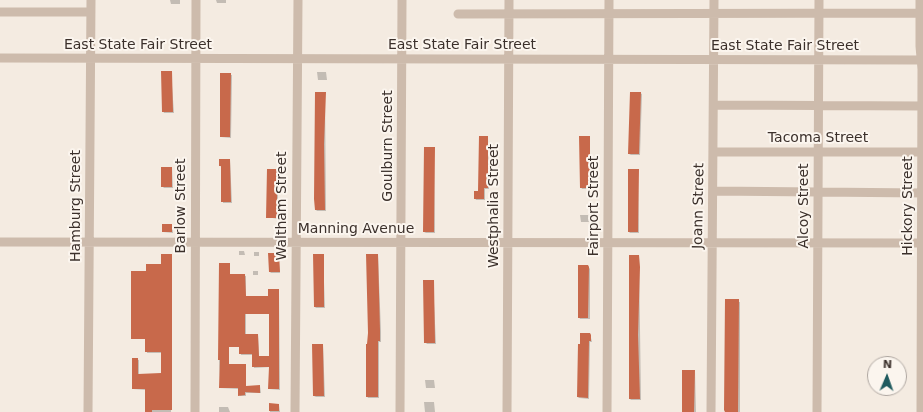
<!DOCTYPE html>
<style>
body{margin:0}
#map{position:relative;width:923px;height:412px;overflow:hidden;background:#f4ebe1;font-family:"DejaVu Sans",sans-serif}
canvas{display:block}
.north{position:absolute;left:867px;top:356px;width:40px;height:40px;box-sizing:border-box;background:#fbf5ee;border:1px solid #aea6a0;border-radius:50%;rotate:2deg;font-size:11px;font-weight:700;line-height:16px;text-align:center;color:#3b302b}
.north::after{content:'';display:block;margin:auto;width:14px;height:18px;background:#1f5a5e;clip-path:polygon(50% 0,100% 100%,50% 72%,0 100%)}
</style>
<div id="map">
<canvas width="923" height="412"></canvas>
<div class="north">N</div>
</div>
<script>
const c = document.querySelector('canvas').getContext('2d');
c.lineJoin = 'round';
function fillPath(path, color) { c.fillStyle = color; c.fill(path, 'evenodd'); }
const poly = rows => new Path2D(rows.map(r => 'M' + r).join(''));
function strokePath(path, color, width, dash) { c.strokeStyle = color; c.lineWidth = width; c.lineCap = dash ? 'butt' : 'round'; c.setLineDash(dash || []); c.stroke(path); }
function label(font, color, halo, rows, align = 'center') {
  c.font = font + ' "DejaVu Sans",sans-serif'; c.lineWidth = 4; c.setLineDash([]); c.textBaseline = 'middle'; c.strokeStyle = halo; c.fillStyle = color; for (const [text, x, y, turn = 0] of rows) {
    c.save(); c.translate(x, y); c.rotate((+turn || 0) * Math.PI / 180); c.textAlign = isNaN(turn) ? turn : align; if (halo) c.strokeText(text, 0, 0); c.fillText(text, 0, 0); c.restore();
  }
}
fillPath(poly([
 [170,0,180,0,180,4,171,4],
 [216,0,226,0,226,3,217,3],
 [171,72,174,113,164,113,163,111],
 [317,72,326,72,327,80,318,80],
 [221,74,232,75,231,138,221,137],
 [325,93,326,211,317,211,316,210],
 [640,93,642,94,640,155,631,155,629,154],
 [488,137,489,189,485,189,485,200,476,200,475,198,479,192],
 [589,137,591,189,582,189,581,187],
 [434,148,435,233,426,233,424,232],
 [230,160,232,203,223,203,222,167,220,166],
 [172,168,173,188,164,188,162,186],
 [268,170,278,171,278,219,267,217],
 [638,170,639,233,630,233,629,232],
 [580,215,588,215,590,222,581,222],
 [172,225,173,233,163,232],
 [239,251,244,251,245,255,239,255],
 [254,252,259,252,259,256,254,256],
 [278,254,280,273,271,273,270,272],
 [172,255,171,412,145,412,146,390,133,389,133,359,139,360,139,375,162,374,162,353,147,353,146,339,132,338,147,272,162,265],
 [323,255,325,308,316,308,315,307],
 [378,255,381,332,381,342,379,342,379,398,368,398,367,396,368,345],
 [639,256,641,400,631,400,630,399],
 [229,264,230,275,246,276,246,297,269,297,278,290,279,292,280,390,269,389,270,367,254,368,253,355,241,355,240,347,229,347,229,365,245,365,246,387,260,386,261,393,246,393,246,396,240,396,239,389,220,388,219,360],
 [246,314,270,314,270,357,259,357,258,335,246,335],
 [588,266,590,269,590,319,580,319,579,317],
 [253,271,258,271,258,275,253,275],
 [433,281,436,344,427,344,425,342],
 [726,300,740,302,740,412,726,412],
 [590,334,592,342,590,342,589,399,579,398,578,397],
 [323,345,325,397,316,397,314,396],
 [695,371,696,412,683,412],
 [425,380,434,380,435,388,426,388],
 [424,402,434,402,435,412,425,412],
 [270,404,279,405,280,412,270,412],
 [219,407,228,407,230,412,219,412]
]), '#0003');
fillPath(poly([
 [161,71,172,71,173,112,162,112],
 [220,73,231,73,230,137,220,137],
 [315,92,326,92,324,144,325,210,315,210,314,199],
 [630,92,641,92,639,154,628,154],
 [479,136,488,136,488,188,484,188,484,199,474,199,474,191,478,191],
 [579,136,590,136,590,188,580,188],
 [424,147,435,147,434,232,423,232],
 [219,159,230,159,231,202,221,202,221,166,219,166],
 [161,167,172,167,172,187,161,187],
 [267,169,277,169,277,218,266,218],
 [628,169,639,169,638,232,628,232],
 [162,224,172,224,172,232,162,232],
 [268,253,279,253,280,272,269,272],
 [161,254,172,254,172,410,152,410,152,412,145,412,145,389,132,389,132,358,138,358,138,374,161,373,161,352,145,352,145,339,131,339,131,271,146,271,146,264,161,264],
 [313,254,324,254,324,307,314,307],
 [366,254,378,254,380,330,380,341,378,341,378,397,366,397,366,344,367,344,368,333],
 [629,255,639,255,640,267,638,335,640,399,629,399],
 [219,263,230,263,230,274,245,274,246,296,268,296,268,289,279,289,279,389,268,389,269,367,252,367,252,354,239,354,239,347,229,347,229,364,246,364,246,386,260,385,260,393,245,392,245,395,238,396,238,388,219,388,220,360,218,360],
 [245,314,269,314,269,356,259,356,258,334,245,334],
 [578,265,588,265,589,267,588,318,578,318],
 [423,280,434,280,435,343,424,343],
 [725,299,739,299,738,412,725,412,724,410],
 [580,333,590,333,591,335,591,341,589,341,588,398,577,397,578,344,580,344],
 [312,344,323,344,324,396,313,396],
 [682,370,695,370,694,412,682,412],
 [269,403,279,404,279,411,269,411]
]), '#c8694b');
strokePath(poly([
 [920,0,920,46,922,69,921,412],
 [0,12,91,12],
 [458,14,923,13],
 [0,58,923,60],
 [714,105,923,106],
 [713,152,923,152],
 [713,191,923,193],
 [0,242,923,243],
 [88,412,91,0],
 [195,412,196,0],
 [295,412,298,0],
 [400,412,402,0],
 [507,412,509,0],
 [607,412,609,0],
 [711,412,714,0],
 [817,412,819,0]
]), '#cdbbac', 9);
label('14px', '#3b302b', '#fbf5ee', [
 ["East State Fair Street",138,45],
 ["East State Fair Street",462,45],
 ["East State Fair Street",785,46],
 ["Tacoma Street",818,138],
 ["Goulburn Street",388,146,-90],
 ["Hamburg Street",76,206,-90],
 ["Barlow Street",181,206,-90],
 ["Waltham Street",282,206,-90],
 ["Westphalia Street",494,206,-90],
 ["Fairport Street",594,206,-90],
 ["Joann Street",699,206,-89],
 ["Alcoy Street",804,206,-90],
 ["Hickory Street",908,206,-90],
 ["Manning Avenue",356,229]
]);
</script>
